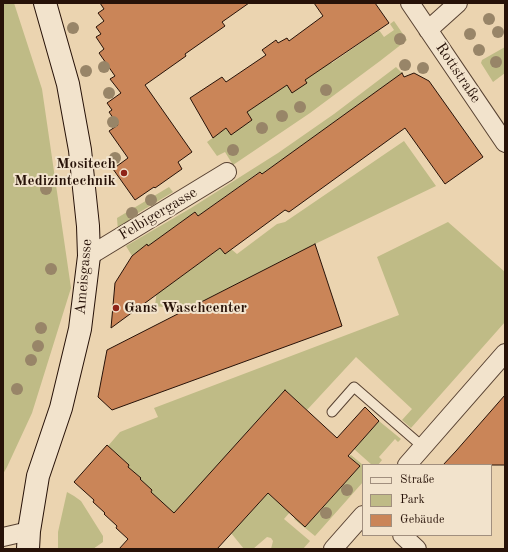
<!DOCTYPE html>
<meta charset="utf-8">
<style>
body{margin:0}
#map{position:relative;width:508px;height:552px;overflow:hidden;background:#ebd4b0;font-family:"Old Standard TT",serif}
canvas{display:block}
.frame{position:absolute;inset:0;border:4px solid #271208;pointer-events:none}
.legend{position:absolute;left:362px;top:464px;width:130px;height:72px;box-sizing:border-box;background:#f2e3cc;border:1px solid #a18f7e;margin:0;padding:5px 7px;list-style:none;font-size:12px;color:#271208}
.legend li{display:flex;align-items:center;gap:8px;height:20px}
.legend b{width:20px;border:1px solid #a18f7e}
</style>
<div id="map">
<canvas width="508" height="552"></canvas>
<div class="frame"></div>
<ul class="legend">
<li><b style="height:5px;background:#f2e3cc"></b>Straße</li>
<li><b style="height:11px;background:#bfbb86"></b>Park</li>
<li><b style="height:11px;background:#ca8558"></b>Gebäude</li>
</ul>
</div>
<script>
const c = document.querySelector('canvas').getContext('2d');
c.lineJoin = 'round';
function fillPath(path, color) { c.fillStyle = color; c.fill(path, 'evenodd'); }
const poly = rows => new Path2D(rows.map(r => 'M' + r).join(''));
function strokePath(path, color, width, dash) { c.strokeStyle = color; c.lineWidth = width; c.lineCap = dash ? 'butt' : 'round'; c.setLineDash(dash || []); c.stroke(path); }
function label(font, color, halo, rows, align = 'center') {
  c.font = font + ' "Old Standard TT",serif'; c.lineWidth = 4; c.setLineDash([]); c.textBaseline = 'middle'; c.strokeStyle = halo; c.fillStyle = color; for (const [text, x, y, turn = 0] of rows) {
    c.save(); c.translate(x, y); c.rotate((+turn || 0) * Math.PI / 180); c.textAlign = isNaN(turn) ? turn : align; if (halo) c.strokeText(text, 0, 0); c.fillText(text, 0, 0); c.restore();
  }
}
fillPath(poly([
 [3,3,14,3,42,89,71,288,32,413,7,467,3,474],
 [394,21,407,40,380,61,310,113,233,165,225,152,217,156,207,142,226,128,231,134,252,120,247,112,287,85,292,93,306,83,305,80,312,75,308,70,329,60,332,63,379,30,384,37,394,30,390,24],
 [505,47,505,73,493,82,481,63,482,60],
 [396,67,402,73,262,174,259,172,198,216,195,212,148,246,147,244,132,256,126,246,191,208,278,153,334,114],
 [404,141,436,186,315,244,186,310,155,306,157,289,174,282,220,248,225,253,231,249,237,254,277,224,285,222],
 [169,187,173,192,130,218,129,225,118,231,117,218],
 [448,222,505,272,505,322,411,428,402,420,412,409,356,357,307,410,285,390,173,515,151,492,140,479,141,478,128,467,129,465,108,446,120,432,158,417,154,408,399,315,377,257],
 [379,421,401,439,398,442,395,439,379,457,382,460,378,465,372,465,354,449],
 [351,455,363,465,363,482,315,536,294,519,295,518,306,526,360,466,349,456],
 [67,492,74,496,81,501,103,536,103,542,93,549,58,549,58,532],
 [268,493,290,512,284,519,310,541,303,549,271,549,273,541,271,538,267,537,253,549,244,549,231,533]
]), '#bfbb86');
const building = poly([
 [100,3,249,3,222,22,225,26,185,54,186,56,145,85,192,152,178,162,182,169,155,188,154,187,135,200,113,169,128,158,109,131,118,125,109,112,112,110,107,103,121,93,110,79,115,76,99,53,104,49,96,37,101,34,96,27,104,21,98,13,104,9,100,3],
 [314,3,375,3,389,23,305,80,307,83,292,93,287,85,247,112,252,120,231,135,226,128,213,138,190,98,222,77,226,82,266,55,262,50,276,40,278,43,287,38,289,41,323,16,314,3],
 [402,73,404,77,414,73,429,81,483,157,445,184,405,128,289,212,285,210,225,254,220,248,111,328,115,283,132,256,147,244,148,246,195,212,198,216,260,172,262,174,402,73],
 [315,244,342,326,112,410,98,397,107,350,315,244],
 [285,390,337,438,365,407,379,421,348,456,360,466,305,527,268,493,217,549,119,549,128,539,116,528,117,526,104,514,105,513,93,502,94,500,74,482,107,445,129,465,128,467,141,478,140,479,152,490,151,492,174,513,285,390],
 [505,395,505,465,443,465,456,451,505,395]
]);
fillPath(building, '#ca8558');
strokePath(building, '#271208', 1);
const service = poly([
 [332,412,354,387,423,447]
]);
const minor = poly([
 [410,3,505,143],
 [428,30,458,3],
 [89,256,227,172],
 [407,465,505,353],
 [402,535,417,549],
 [3,537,29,531],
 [333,549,363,515]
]);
const secondary = poly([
 [28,549,29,531,38,476,61,408,80,329,89,256,88,226,80,150,68,84,45,3]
]);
strokePath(service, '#584232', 11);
strokePath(minor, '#584232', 20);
strokePath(secondary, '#271208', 24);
strokePath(service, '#f2e3cc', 9);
strokePath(minor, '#f2e3cc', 18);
strokePath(secondary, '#f2e3cc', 22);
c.fillStyle = '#988568';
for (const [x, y] of [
 [489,19],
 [73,28],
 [498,32],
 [470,34],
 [400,39],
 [479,50],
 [496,62],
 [405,65],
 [104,67],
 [423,68],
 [86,71],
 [326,90],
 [109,93],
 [300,107],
 [282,116],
 [113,122],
 [262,128],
 [233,150],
 [115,158],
 [46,189],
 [151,200],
 [132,213],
 [51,269],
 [41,328],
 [38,346],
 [31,360],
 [17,389],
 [347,490],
 [326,513]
]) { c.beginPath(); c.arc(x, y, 6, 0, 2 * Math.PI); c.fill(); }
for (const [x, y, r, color] of [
 [124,173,4,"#8f2418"],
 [116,308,4,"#8f2418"]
]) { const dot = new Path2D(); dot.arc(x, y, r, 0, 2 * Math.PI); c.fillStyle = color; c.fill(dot); strokePath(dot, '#f2e3cc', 1.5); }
label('15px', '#271208', '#f2e3cc', [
 ["Rottstraße",458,73,56],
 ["Felbigergasse",158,214,-31],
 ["Ameisgasse",84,277,-85]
]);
label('bold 15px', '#271208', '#f2e3cc', [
 ["Mositech",116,164],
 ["Medizintechnik",116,181],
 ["Gans Waschcenter",124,308,"left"]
], 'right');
</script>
